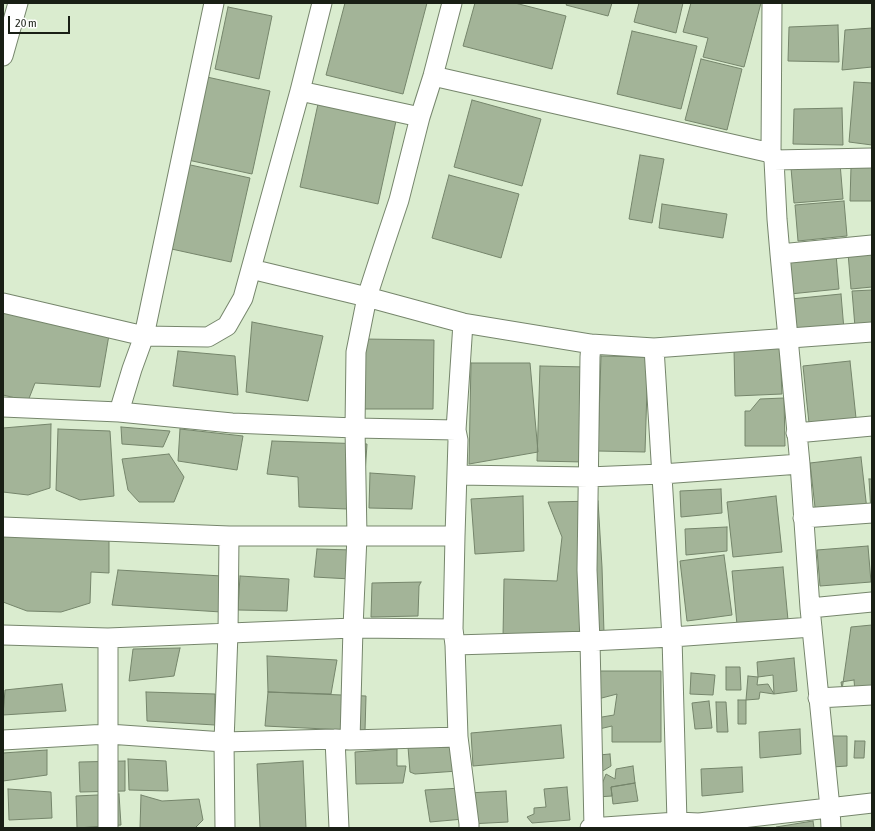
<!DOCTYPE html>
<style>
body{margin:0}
#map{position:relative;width:875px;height:831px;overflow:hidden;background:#daeccf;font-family:"Asap Condensed",sans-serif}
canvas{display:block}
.frame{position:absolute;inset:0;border:4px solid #191f15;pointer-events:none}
.scale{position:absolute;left:8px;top:16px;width:62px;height:18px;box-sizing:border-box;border:2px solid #191f15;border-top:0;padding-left:5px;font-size:12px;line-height:14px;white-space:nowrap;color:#191f15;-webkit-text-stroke:3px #fff;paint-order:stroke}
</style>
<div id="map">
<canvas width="875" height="831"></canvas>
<div class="frame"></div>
<div class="scale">20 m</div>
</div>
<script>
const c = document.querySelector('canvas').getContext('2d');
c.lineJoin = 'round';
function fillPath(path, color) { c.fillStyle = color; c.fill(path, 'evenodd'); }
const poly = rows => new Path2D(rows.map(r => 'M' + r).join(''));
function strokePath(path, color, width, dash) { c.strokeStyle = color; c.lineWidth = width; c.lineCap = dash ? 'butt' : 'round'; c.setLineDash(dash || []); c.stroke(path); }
const building = poly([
 [345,3,427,3,403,94,326,75,345,3],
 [475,3,515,3,566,16,552,69,463,46,475,3],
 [567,3,612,3,608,16,566,5,567,3],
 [639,3,683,3,676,33,634,22,639,3],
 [691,3,761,3,744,67,703,57,708,38,683,32,691,3],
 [228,7,272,16,259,79,215,69,228,7],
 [838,25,839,62,788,61,789,27,838,25],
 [872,28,872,67,842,70,845,30,872,28],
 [632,31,697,46,681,109,617,94,632,31],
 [701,59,742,69,727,130,685,120,701,59],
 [207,77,270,91,252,174,188,160,207,77],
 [854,82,872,83,872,145,849,142,854,82],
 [472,100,541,119,522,186,454,167,472,100],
 [318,104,396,121,378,204,300,187,318,104],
 [842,108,843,145,793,144,794,109,842,108],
 [640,155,664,159,652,223,629,219,640,155],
 [840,163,843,199,794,203,791,168,840,163],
 [186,164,250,178,231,262,167,248,186,164],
 [872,166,872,201,850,201,851,167,872,166],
 [449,175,519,194,501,258,432,238,449,175],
 [844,201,847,236,798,241,795,205,844,201],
 [662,204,727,214,723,238,659,228,662,204],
 [872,251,872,287,851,289,848,253,872,251],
 [836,254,839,289,790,294,787,258,836,254],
 [872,290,872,325,855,327,852,291,872,290],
 [841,294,844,330,794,334,791,299,841,294],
 [3,311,109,335,100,387,35,383,28,401,3,395,3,311],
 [252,322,323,336,308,401,246,392,252,322],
 [363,339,434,340,433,409,362,409,363,339],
 [780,348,782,394,735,396,734,350,780,348],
 [178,351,235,356,238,395,173,386,178,351],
 [601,356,648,357,645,452,598,451,601,356],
 [850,361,856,418,809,423,803,366,850,361],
 [471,363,530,363,538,452,469,464,471,363],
 [540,366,587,367,584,462,537,461,540,366],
 [784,398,785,446,745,446,745,411,750,411,760,399,784,398],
 [51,424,50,488,28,495,3,492,3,428,51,424],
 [121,427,170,431,163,447,122,444,121,427],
 [58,429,110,431,114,496,80,500,56,490,58,429],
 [180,429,243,436,237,470,178,461,180,429],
 [272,441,367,444,365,474,347,509,299,507,298,477,267,474,272,441],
 [169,454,184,477,174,502,139,502,128,490,122,459,169,454],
 [861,457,867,510,816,516,810,463,861,457],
 [370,473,415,476,412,509,369,508,370,473],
 [869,479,872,479,872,513,871,513,869,479],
 [721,489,722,513,681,517,680,491,721,489],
 [523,496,524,551,475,554,471,499,523,496],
 [776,496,782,552,733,557,727,502,776,496],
 [598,501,602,567,604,633,503,637,504,579,557,581,562,537,548,502,598,501],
 [727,527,727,551,686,555,685,529,727,527],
 [3,532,109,539,109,573,91,572,90,603,61,612,27,611,3,602,3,532],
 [868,546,871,582,820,586,817,550,868,546],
 [317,549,352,550,351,579,314,577,317,549],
 [724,555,732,615,687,621,680,561,724,555],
 [783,567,788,620,737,625,732,571,783,567],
 [118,570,222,576,221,612,112,605,118,570],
 [240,576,289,579,287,611,238,610,240,576],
 [421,582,419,586,418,616,371,617,372,583,421,582],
 [872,625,872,689,842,690,851,627,872,625],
 [180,648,174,676,129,681,133,649,180,648],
 [267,656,337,660,331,694,268,692,267,656],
 [794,658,797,691,774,694,773,675,758,677,757,662,794,658],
 [726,667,740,667,741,690,726,690,726,667],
 [598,671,661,671,661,742,612,742,612,726,595,730,596,718,614,715,617,694,598,699,598,671],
 [691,673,715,675,713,695,690,694,691,673],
 [748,676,758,677,757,685,768,684,774,694,760,692,759,699,746,700,748,676],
 [854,680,855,692,843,694,841,682,854,680],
 [62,684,66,711,3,715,5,690,62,684],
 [146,692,215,694,215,725,147,721,146,692],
 [268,692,366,696,365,731,265,726,268,692],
 [738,700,746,700,746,724,738,724,738,700],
 [709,701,712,728,695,729,692,703,709,701],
 [716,702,726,702,728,732,717,732,716,702],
 [561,725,564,758,473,766,471,733,561,725],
 [800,729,801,754,760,758,759,732,800,729],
 [831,736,847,736,847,766,832,767,831,736],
 [855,741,865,741,864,758,854,758,855,741],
 [455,744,458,771,415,774,410,772,408,747,455,744],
 [397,749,397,766,406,766,403,783,356,784,355,752,397,749],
 [47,750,47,775,3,781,3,753,47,750],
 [610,754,611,766,601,772,599,755,610,754],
 [128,759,166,761,168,791,129,790,128,759],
 [125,761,125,791,80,792,79,762,125,761],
 [303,761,306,828,260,828,257,764,303,761],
 [633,766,635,783,611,787,612,796,597,797,606,774,615,779,616,769,633,766],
 [742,767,743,792,702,796,701,769,742,767],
 [635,783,638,801,613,804,611,787,635,783],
 [567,787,570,820,532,823,527,817,534,814,534,808,546,807,544,789,567,787],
 [462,788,464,819,430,822,425,790,462,788],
 [8,789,51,792,52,818,9,820,8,789],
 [506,791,508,822,469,824,468,793,506,791],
 [119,794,121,825,77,828,76,796,119,794],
 [141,795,162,801,199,799,203,820,195,828,140,828,141,795],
 [813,821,814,828,776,828,776,827,813,821]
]);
fillPath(building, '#a3b498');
strokePath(building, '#75856b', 1);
const minor = poly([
 [772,3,771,153,774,160,777,219,780,254,800,464,810,608,830,808,831,828],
 [3,56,18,3],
 [433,76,771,153],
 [300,91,420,117],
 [774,160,872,158],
 [780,254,872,245],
 [251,269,367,297,463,323,591,344,654,348,872,332],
 [3,303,144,336,208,337,227,326,243,298,300,91,322,3],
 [591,344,590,357,587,570,590,641,594,828],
 [654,348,672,637,677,822],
 [3,407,119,412,232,423,355,428,456,430,458,440,455,536,453,629,455,645,458,737,469,824,469,828],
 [119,412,132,369,144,336,214,3],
 [456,430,463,323],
 [796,433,872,426],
 [457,475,588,477,662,474,800,464],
 [803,518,872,513],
 [3,527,229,536,455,536],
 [810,608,872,602],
 [3,635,108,638,353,628,453,629],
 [108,638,108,828],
 [455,645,590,641,672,637,812,627],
 [818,698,872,695],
 [335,739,339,828],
 [3,740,108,734,224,742,335,739,350,740,458,737],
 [350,740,353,628,357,536,355,428,356,352,367,297,379,260,399,200,420,117,433,76,452,3],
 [225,828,224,742,228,633,229,536],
 [590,828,677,822,699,823,872,803]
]);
strokePath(minor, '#76866c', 21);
strokePath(minor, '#fff', 19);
</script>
